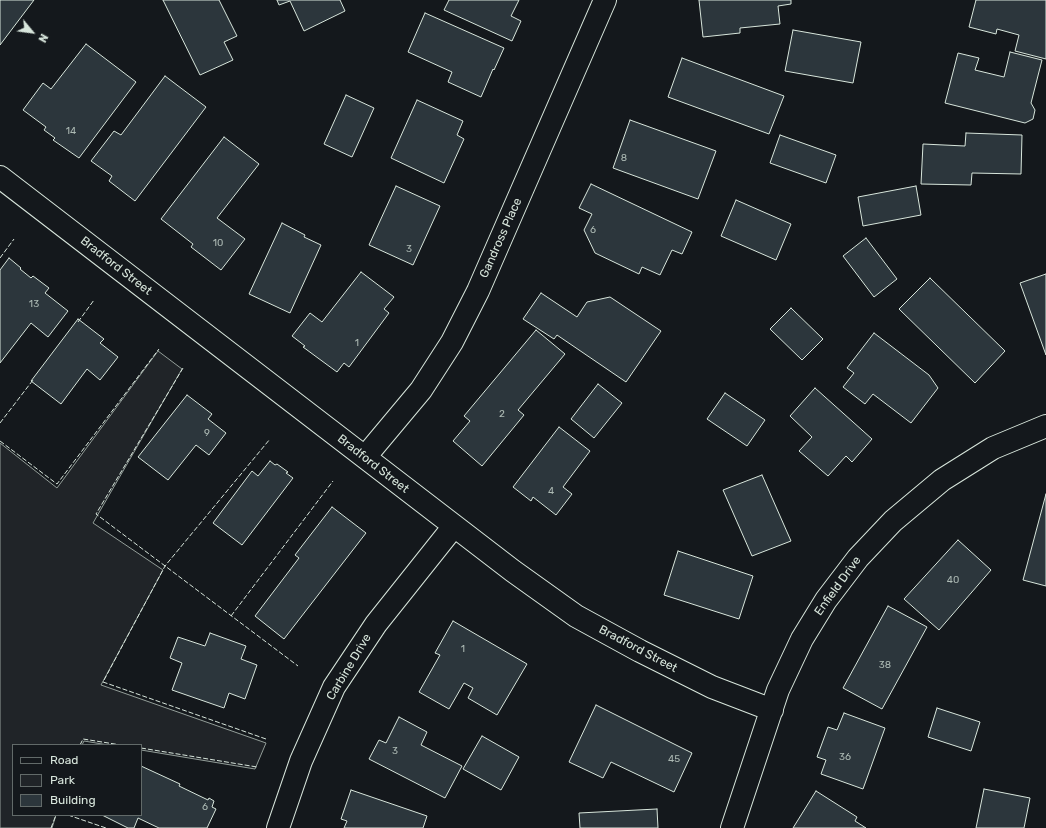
<!DOCTYPE html>
<style>
body{margin:0}
#map{position:relative;width:1046px;height:828px;overflow:hidden;background:#14181c;font-family:Rubik,sans-serif}
canvas{display:block}
.legend{position:absolute;left:12px;top:744px;width:130px;height:72px;box-sizing:border-box;background:#14181c;border:1px solid #626a69;margin:0;padding:5px 7px;list-style:none;font-size:12px;color:#d8e6dc}
.legend li{display:flex;align-items:center;gap:8px;height:20px}
.legend b{width:20px;border:1px solid #626a69}
.north{position:absolute;left:12px;top:12px;width:40px;height:40px;-webkit-text-stroke:3px #14181c;paint-order:stroke;rotate:119deg;font-size:11px;font-weight:700;line-height:16px;text-align:center;color:#d8e6dc}
.north::after{content:'';display:block;margin:auto;width:14px;height:18px;background:#d8e6dc;clip-path:polygon(50% 0,100% 100%,50% 72%,0 100%)}
</style>
<div id="map">
<canvas width="1046" height="828"></canvas>
<ul class="legend">
<li><b style="height:5px;background:#14181c"></b>Road</li>
<li><b style="height:11px;background:#202428"></b>Park</li>
<li><b style="height:11px;background:#2c363c"></b>Building</li>
</ul>
<div class="north">N</div>
</div>
<script>
const c = document.querySelector('canvas').getContext('2d');
c.lineJoin = 'round';
function fillPath(path, color) { c.fillStyle = color; c.fill(path, 'evenodd'); }
const poly = rows => new Path2D(rows.map(r => 'M' + r).join(''));
function strokePath(path, color, width, dash) { c.strokeStyle = color; c.lineWidth = width; c.lineCap = dash ? 'butt' : 'round'; c.setLineDash(dash || []); c.stroke(path); }
function label(font, color, halo, rows, align = 'center') {
  c.font = font + ' Rubik,sans-serif'; c.lineWidth = 3; c.setLineDash([]); c.textBaseline = 'middle'; c.strokeStyle = halo; c.fillStyle = color; for (const [text, x, y, turn = 0] of rows) {
    c.save(); c.translate(x, y); c.rotate((+turn || 0) * Math.PI / 180); c.textAlign = isNaN(turn) ? turn : align; if (halo) c.strokeText(text, 0, 0); c.fillText(text, 0, 0); c.restore();
  }
}
const green = poly([
 [158,351,182,369,93,523,163,570,101,685,266,743,255,769,141,750,141,745,108,745,84,741,82,745,13,745,13,815,56,815,52,828,0,828,0,443,57,488,158,351]
]);
fillPath(green, '#202428');
strokePath(green, '#939e99', 1);
const building = poly([
 [0,0,34,0,0,45,0,0],
 [163,0,219,0,237,36,224,42,233,60,200,75,163,0],
 [277,0,340,0,345,11,304,31,290,1,279,5,277,0],
 [449,0,519,0,511,16,521,21,512,41,444,10,449,0],
 [699,0,791,0,791,4,778,6,780,24,740,28,740,33,703,37,699,0],
 [976,0,1046,0,1046,59,1015,51,1019,35,997,29,996,34,969,27,976,0],
 [425,13,504,48,494,70,493,69,481,97,448,82,452,72,408,52,425,13],
 [793,30,861,42,853,83,785,71,793,30],
 [86,44,136,82,79,158,53,140,55,138,44,130,46,127,23,110,43,83,51,89,86,44],
 [1010,52,1042,60,1031,103,1035,110,1033,119,1025,123,945,103,958,53,979,58,975,70,1004,77,1010,52],
 [682,58,784,96,769,134,668,97,682,58],
 [165,76,206,107,135,201,109,181,112,176,91,161,114,131,121,135,165,76],
 [346,95,374,108,352,157,324,144,346,95],
 [417,100,463,121,457,135,464,139,444,183,391,158,417,100],
 [630,120,716,151,698,199,613,168,630,120],
 [966,133,1022,135,1021,174,972,173,971,185,921,184,923,144,965,146,966,133],
 [780,135,836,155,826,183,770,163,780,135],
 [224,137,259,164,217,218,245,239,221,270,191,247,193,244,161,219,224,137],
 [591,184,692,232,682,254,672,250,660,275,642,267,639,274,595,253,584,230,592,214,579,208,591,184],
 [396,186,440,206,413,265,369,245,396,186],
 [916,186,921,215,863,226,858,197,916,186],
 [736,200,791,224,776,260,721,236,736,200],
 [282,223,305,235,304,237,321,245,290,313,249,294,282,223],
 [866,238,897,279,874,297,843,256,866,238],
 [9,258,21,268,20,269,31,278,33,276,49,288,45,293,68,311,48,337,31,323,0,363,0,270,9,258],
 [361,272,394,297,384,309,389,313,349,367,344,363,337,372,303,347,305,346,292,336,310,313,322,322,361,272],
 [1046,274,1046,355,1020,283,1046,274],
 [930,278,1005,351,975,383,899,309,930,278],
 [541,293,577,317,587,302,610,297,661,331,626,382,557,335,554,339,523,319,541,293],
 [791,308,823,339,802,360,770,329,791,308],
 [78,319,104,339,100,343,118,357,100,380,87,369,61,404,31,381,78,319],
 [536,330,565,354,518,410,524,415,482,466,453,441,470,421,464,416,536,330],
 [874,333,929,375,938,388,911,423,873,394,865,404,843,387,854,373,847,368,874,333],
 [598,384,622,403,594,438,571,419,598,384],
 [815,388,872,439,852,462,846,456,828,476,799,451,812,437,790,416,815,388],
 [725,393,765,420,747,446,707,419,725,393],
 [187,395,212,414,208,419,226,433,209,455,196,445,168,480,138,457,187,395],
 [559,427,590,451,563,487,572,494,556,515,533,497,531,501,513,487,559,427],
 [270,461,275,465,277,464,288,472,286,473,293,478,242,545,213,523,252,471,258,476,270,461],
 [762,475,791,541,752,556,723,490,762,475],
 [1046,494,1046,586,1023,580,1046,494],
 [332,507,366,533,284,639,255,616,299,558,295,555,332,507],
 [958,540,991,570,939,630,904,599,958,540],
 [678,551,753,576,739,619,664,595,678,551],
 [888,606,927,627,882,709,843,688,888,606],
 [453,621,527,664,497,715,468,698,473,688,464,683,449,709,419,692,440,655,435,653,453,621],
 [210,633,246,646,241,659,257,665,245,699,229,693,224,708,172,690,182,663,170,658,178,637,205,646,210,633],
 [596,705,692,753,674,792,611,762,603,778,569,762,596,705],
 [937,708,980,722,971,751,928,737,937,708],
 [844,713,885,728,863,789,821,774,826,760,817,757,828,727,837,730,844,713],
 [399,717,427,732,421,745,462,766,445,798,369,759,379,740,386,743,399,717],
 [482,736,519,757,501,790,463,769,482,736],
 [141,766,180,784,179,786,208,800,209,798,214,801,212,807,216,809,207,828,159,828,138,818,134,828,128,828,102,815,141,815,141,766],
 [984,789,1030,798,1024,828,976,828,984,789],
 [351,790,427,816,423,828,344,828,347,821,341,819,351,790],
 [816,791,857,817,855,821,866,828,793,828,816,791],
 [657,809,658,828,580,828,579,813,657,809]
]);
fillPath(building, '#2c363c');
strokePath(building, '#d8e6dc', 1);
const street = poly([
 [0,177,513,571,576,616,640,651,712,687,772,710],
 [365,457,421,390,452,342,478,291,605,0],
 [278,828,301,761,334,687,376,624,454,526],
 [732,828,778,690,802,639,826,600,858,558,893,521,942,480,993,448,1046,426]
]);
strokePath(street, '#d8e6dc', 24);
strokePath(street, '#14181c', 22);
strokePath(poly([
 [0,258,14,239],
 [78,322,94,300],
 [183,368,96,514,298,666],
 [0,423,33,380],
 [0,441,57,484,159,349],
 [231,616,333,481],
 [266,739,103,682,165,566,270,439],
 [80,745,83,739,121,745],
 [141,748,257,767],
 [68,815,106,828],
 [51,828,56,815]
]), '#d8e6dc', 1, [5, 2]);
label('10px', '#adbab4', null, [
 ["14",71,131],
 ["8",624,158],
 ["6",593,230],
 ["10",218,243],
 ["3",409,249],
 ["13",34,304],
 ["1",357,343],
 ["2",502,414],
 ["9",207,433],
 ["4",551,491],
 ["40",953,580],
 ["1",463,649],
 ["38",885,665],
 ["3",395,751],
 ["36",845,757],
 ["45",674,759],
 ["6",205,807]
]);
label('12px', '#d8e6dc', '#14181c', [
 ["Gandross Place",501,238,-66],
 ["Bradford Street",116,266,38],
 ["Bradford Street",373,464,38],
 ["Enfield Drive",838,586,-54],
 ["Bradford Street",638,649,28],
 ["Carbine Drive",349,667,-59]
]);
</script>
